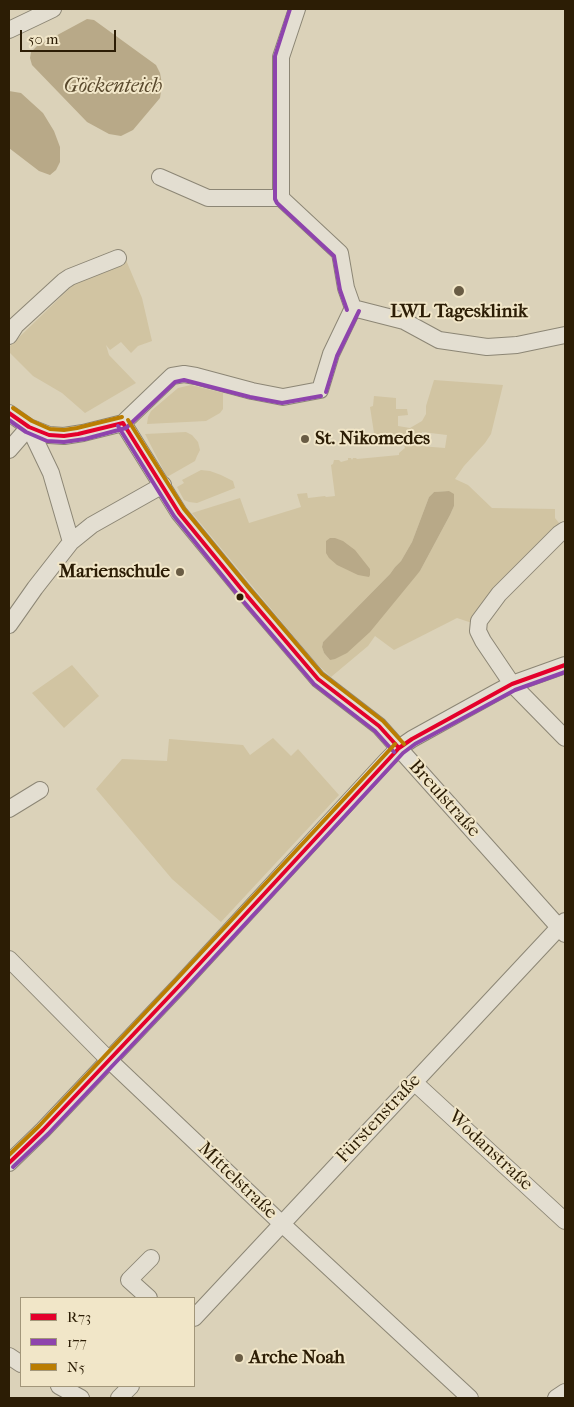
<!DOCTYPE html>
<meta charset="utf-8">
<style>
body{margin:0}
#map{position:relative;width:574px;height:1407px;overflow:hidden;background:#dbd2b9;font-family:"IM FELL French Canon",serif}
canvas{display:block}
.frame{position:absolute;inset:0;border:10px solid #2c1d05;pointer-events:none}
.legend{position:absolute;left:20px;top:1297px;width:175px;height:90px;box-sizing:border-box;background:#f1e6c8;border:1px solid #a2967a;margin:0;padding:6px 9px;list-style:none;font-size:15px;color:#2c1d05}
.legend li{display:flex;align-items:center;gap:10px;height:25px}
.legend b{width:25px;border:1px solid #a2967a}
.scale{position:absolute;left:20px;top:30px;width:96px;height:22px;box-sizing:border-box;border:2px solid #2c1d05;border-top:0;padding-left:6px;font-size:15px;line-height:18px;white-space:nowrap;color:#2c1d05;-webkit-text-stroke:4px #f1e6c8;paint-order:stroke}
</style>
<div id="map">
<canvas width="574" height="1407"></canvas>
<div class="frame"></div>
<ul class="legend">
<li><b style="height:6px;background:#e4002b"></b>R73</li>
<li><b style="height:6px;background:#8e44ad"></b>177</li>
<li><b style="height:6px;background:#ba7d02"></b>N5</li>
</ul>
<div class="scale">50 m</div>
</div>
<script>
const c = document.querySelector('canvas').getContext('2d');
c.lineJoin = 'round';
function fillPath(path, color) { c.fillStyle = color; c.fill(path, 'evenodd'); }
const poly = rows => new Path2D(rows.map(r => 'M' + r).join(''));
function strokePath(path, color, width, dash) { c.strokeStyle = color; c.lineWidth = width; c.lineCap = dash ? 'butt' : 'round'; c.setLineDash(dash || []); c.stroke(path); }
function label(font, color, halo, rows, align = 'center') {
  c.font = font + ' "IM FELL French Canon",serif'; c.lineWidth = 4; c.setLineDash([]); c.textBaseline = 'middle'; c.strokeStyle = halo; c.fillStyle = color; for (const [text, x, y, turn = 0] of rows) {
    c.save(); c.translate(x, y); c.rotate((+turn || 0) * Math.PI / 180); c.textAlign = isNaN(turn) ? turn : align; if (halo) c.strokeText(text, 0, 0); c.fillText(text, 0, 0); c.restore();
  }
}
fillPath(poly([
 [126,260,142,298,152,341,138,346,131,353,121,342,110,350,106,345,109,355,136,383,85,413,62,393,33,376,9,352,9,347,72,286,69,281],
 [434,380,503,385,491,434,485,443,464,466,455,479,468,485,492,508,555,509,555,518,559,523,559,526,472,623,457,618,394,650,375,636,368,646,331,677,315,662,192,513,240,498,249,523,301,507,297,494,307,493,308,498,325,496,326,497,335,496,331,465,333,464,334,460,339,460,341,462,348,460,348,458,351,458,352,460,353,458,356,458,357,459,399,455,399,453,405,448,403,442,397,439,397,437,377,439,374,433,370,407,373,406,374,396,396,398,396,409,407,409,408,415,398,416,398,426,410,428,422,421,426,414,426,406],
 [422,432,447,435,445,448,420,446],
 [449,491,454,506,450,515,420,571,330,660,324,653,322,647,323,642,390,574,395,567,401,561,412,542,429,497,434,492],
 [191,385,223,393,223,409,220,413,206,421,147,424,148,417,151,411,178,388],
 [186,432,192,435,198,442,200,450,197,456,195,461,167,477,145,434],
 [201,470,210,471,221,475,233,481,235,488,197,503,189,502,184,500,177,487,184,483,182,480],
 [72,665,99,696,64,728,32,693],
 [273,738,291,756,298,749,339,795,221,922,172,879,96,789,122,759,167,761,169,739,243,745,250,755]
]), '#d1c4a2');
fillPath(poly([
 [87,19,94,20,156,65,160,73,162,84,160,98,133,130,121,136,109,134,87,122,32,65,30,58,31,52,37,46],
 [9,91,21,93,43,113,54,131,60,147,60,162,56,170,50,175,39,171,9,148],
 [449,491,454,494,454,506,450,515,420,571,370,632,347,653,335,659,330,660,324,653,322,647,323,642,390,574,395,567,401,561,412,542,429,497,434,492],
 [330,538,335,538,343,541,355,550,370,569,370,575,369,577,358,575,337,565,329,558,326,553,326,541]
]), '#b8a988');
const minor = poly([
 [297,9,281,57,281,198,340,253,346,288,353,308],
 [9,30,53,9],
 [160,177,208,198,281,198],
 [353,308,404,321,439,340,487,347,517,345,565,335],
 [9,336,16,325,64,281,70,277,118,258],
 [9,413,29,427,49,435,64,436,83,433,123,423,172,376,184,374,196,376,252,391,283,397,320,390,331,354,353,308],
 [123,423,179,513,243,591,318,679,379,726,565,934],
 [29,427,51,473,71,542],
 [9,450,29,427],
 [565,530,559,534,499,594,479,621,478,631,483,641,512,684,565,738],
 [9,625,35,588,71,542,92,525,163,485],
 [9,809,40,790],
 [9,959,109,1060,281,1223,470,1398],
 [414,1082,565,1221],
 [9,1163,43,1130,180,985,387,760,399,748,412,739,497,692,512,684,565,665],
 [149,1298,129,1280,151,1258],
 [194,1318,565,921],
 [9,1356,21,1364],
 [59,1386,81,1398],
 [119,1398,131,1386],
 [556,1398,565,1392]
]);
strokePath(minor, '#8c8675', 18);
strokePath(minor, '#e3ded1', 16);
strokePath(poly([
 [9,413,29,427,49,435,64,436,78,434,123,423],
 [123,423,179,513,243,591,318,679,379,726,399,748],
 [9,1163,43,1130,180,985,399,748,412,739,512,684,565,665]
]), '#e4002b', 4);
strokePath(poly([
 [290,9,275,56,275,199,277,203,334,256,340,290,347,310],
 [326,392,337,356,359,311],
 [9,420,26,432,47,441,64,442,85,439,126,428,175,382,184,380,250,397,282,403,321,396],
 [118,426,174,516,238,595,314,684,375,731,394,752],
 [13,1167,48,1134,185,989,403,753,415,744,515,690,565,672]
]), '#8e44ad', 4);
strokePath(poly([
 [13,408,32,421,50,429,64,430,77,428,122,417],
 [128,420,184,509,248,587,322,674,383,721,404,744],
 [9,1155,39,1126,175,981,395,744]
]), '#ba7d02', 4);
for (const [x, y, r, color] of [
 [459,291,6,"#695c44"],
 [305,439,5,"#695c44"],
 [180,572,5,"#695c44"],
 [240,597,4.5,"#2c1d05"],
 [239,1358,5,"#695c44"]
]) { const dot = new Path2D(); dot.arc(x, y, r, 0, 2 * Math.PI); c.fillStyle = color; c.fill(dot); strokePath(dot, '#f1e6c8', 2); }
label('bold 19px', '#2c1d05', '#f1e6c8', [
 ["LWL Tagesklinik",459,312,"center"],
 ["St. Nikomedes",315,439],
 ["Marienschule",170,572,"right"],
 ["Arche Noah",249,1358]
], 'left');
label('19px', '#2c1d05', '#f1e6c8', [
 ["Breulstraße",444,799,48],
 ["Fürstenstraße",379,1119,-47],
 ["Wodanstraße",490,1151,43],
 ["Mittelstraße",237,1181,44]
]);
label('italic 20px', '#58482c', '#f1e6c8', [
 ["Göckenteich",113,87]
]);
</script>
